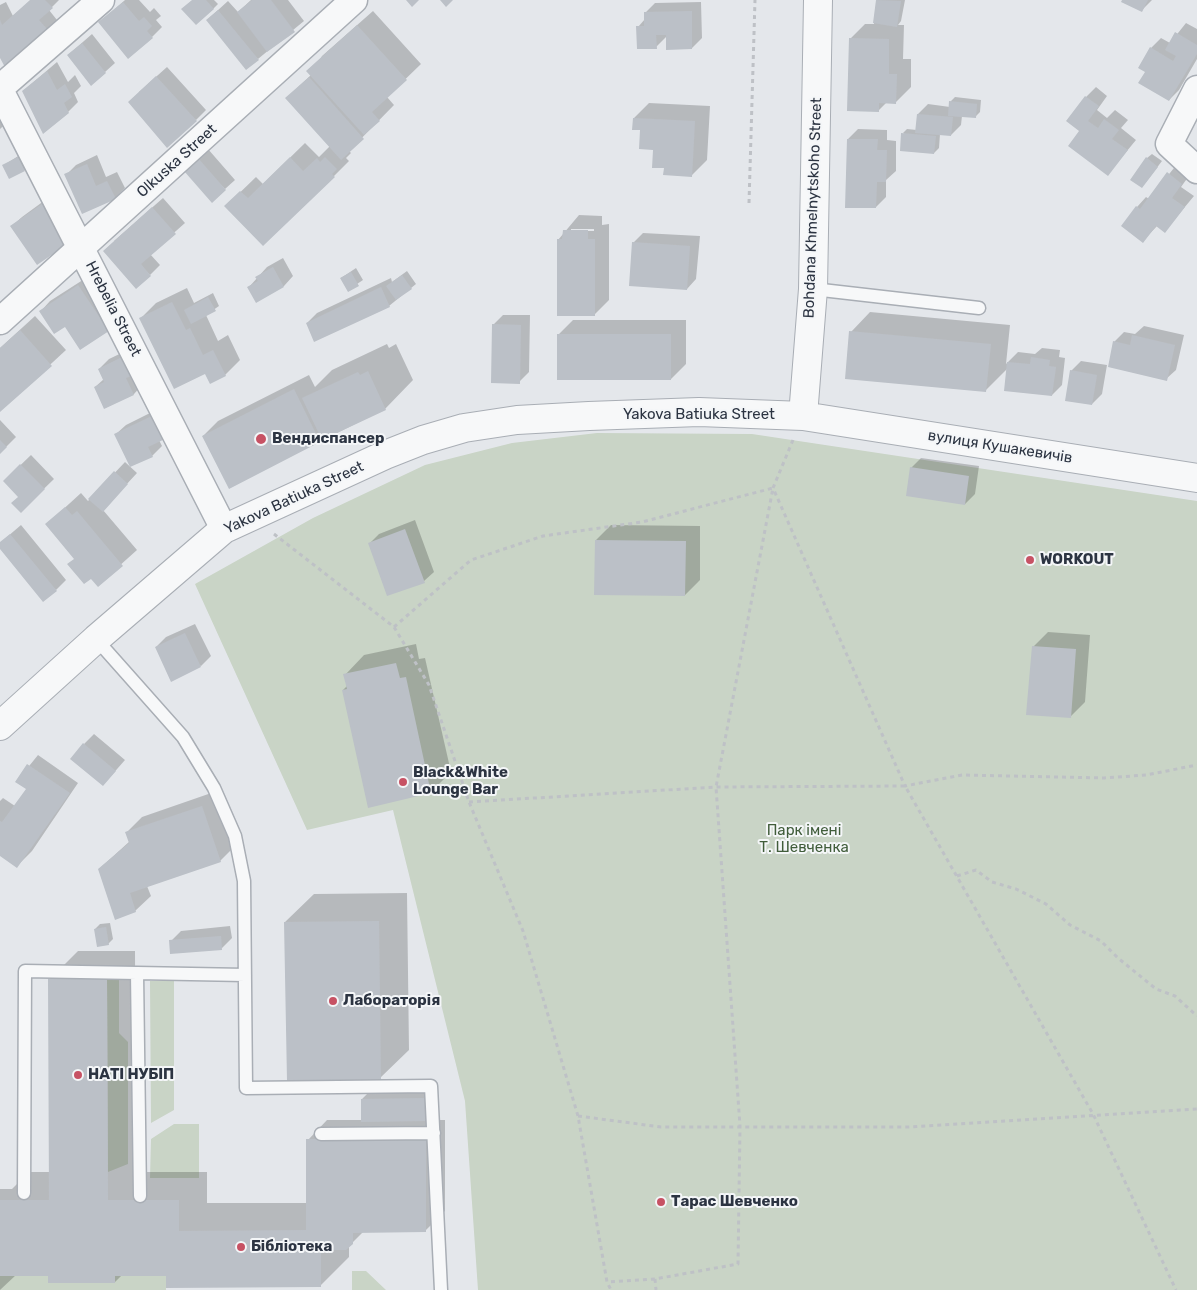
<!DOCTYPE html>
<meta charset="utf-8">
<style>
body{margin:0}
canvas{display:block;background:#e4e7eb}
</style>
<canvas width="1197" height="1290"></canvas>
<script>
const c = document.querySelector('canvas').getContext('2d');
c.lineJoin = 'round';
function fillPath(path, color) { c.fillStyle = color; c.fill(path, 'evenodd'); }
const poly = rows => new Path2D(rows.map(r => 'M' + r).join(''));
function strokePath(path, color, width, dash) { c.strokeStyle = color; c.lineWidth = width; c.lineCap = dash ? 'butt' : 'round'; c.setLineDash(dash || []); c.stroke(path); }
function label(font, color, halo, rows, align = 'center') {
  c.font = font + ' Rubik,sans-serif'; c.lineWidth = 4; c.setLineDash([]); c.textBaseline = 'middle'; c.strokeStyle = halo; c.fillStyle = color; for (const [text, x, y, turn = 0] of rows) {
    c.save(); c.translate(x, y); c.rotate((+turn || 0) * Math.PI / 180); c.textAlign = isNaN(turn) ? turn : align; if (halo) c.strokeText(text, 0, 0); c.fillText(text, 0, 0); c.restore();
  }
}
fillPath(poly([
 [597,433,752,434,1197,501,1197,1290,478,1290,465,1101,393,810,307,830,195,584,313,518,425,465,512,443],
 [119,978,119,1033,128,1042,128,1164,108,1172,107,979],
 [150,981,174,981,174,1110,151,1123],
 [174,1124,199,1124,199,1178,150,1178,151,1139],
 [352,1271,366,1271,386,1290,352,1290],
 [0,1276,48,1276,48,1283,115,1283,115,1276,166,1276,166,1290,0,1290]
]), '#c9d4c6');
fillPath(poly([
 [31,0,59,0,49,10,57,20,47,29,0,55,0,5,6,2,13,16],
 [125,0,139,0,150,12,154,8,161,16,156,20,162,27,152,37,100,22],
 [193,0,214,0,218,4,213,9],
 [251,0,288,0,304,21,258,59,207,20,228,1,238,12],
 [877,0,905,0,901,21,898,25,904,25,903,59,911,59,911,87,896,102,887,102,878,111,850,39,865,24,874,24],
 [1124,0,1152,0,1142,10],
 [701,2,702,38,692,48,667,36,656,47,638,27,645,19,645,13,655,3],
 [373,11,421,64,387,97,394,105,349,151,351,153,346,158,349,161,334,176,226,206,256,177,263,184,305,143,319,157,330,146,297,88,311,75,322,56],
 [1186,23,1197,29,1197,59,1179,90,1169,100,1147,71,1151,48,1161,38,1170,43],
 [92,34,115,63,105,72,68,55],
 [57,62,68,82,75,75,81,86,74,93,78,102,68,112,23,91],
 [167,67,206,110,196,120,139,92],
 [1096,87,1107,96,1097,110,1107,118,1115,110,1128,120,1121,128,1136,140,1108,174,1081,131,1086,97],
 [0,95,12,118,0,129],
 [955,97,981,100,980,112,975,117,962,116,961,125,951,135,940,134,939,148,934,153,903,133,907,129,917,130,918,114,928,104,950,107,950,102],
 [649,103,710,106,707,160,692,175,654,149,634,118],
 [858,129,887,130,887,140,896,141,896,171,886,180,886,197,876,207,848,139],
 [208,149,235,180,225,189,196,161],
 [23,153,29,166,24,170,4,165],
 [1152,154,1162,161,1146,182,1147,158],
 [97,155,106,177,117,172,125,188,115,198,66,175,76,165],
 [1178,163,1191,173,1181,187,1194,196,1165,231,1157,226,1143,241,1137,207,1146,197,1149,199],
 [52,195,78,233,12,226,22,217],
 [163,198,185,223,150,254,160,265,150,275,114,241],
 [579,215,602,216,602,225,609,224,609,300,594,315,558,240],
 [571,229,594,229,594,231,571,231],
 [643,233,700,236,696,279,687,289,633,243],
 [283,258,293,276,284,286,249,287,267,267],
 [356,268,363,280,348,290,341,278],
 [407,271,416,284,389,306,307,323,317,313,391,278,392,282],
 [89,276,108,330,65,325,41,311,50,301],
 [187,288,194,303,213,293,219,306,206,315,218,341,228,335,240,360,225,375,205,372,141,318,156,303],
 [870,312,1010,325,1006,364,1018,352,1035,354,1042,348,1060,350,1059,357,1065,358,1062,385,1052,395,1007,369,985,391,851,332],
 [503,315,530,315,529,372,519,382,493,325],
 [35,316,66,350,0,411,0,348],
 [573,320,686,320,686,364,671,379,558,335],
 [1144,326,1184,335,1176,370,1166,379,1114,342,1124,332,1135,334],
 [387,344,389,348,396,344,413,380,385,409,229,487,203,436,218,421,309,375,315,387,332,370],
 [132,348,143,384,134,394,105,408,95,387,104,379,99,369,109,359],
 [1081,361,1107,365,1102,394,1092,404,1071,371],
 [164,406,159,440,162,446,152,456,116,434,126,425],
 [0,420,16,437,0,453],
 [31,455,54,479,21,511,19,496,4,481],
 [921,458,979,466,975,494,965,504,911,468],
 [125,462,137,473,103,510,137,550,98,585,47,524,81,493,88,501],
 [415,520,434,572,424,581,369,544,379,534],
 [21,525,66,580,56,590,0,547,0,543],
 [611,525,700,526,700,580,685,595,596,540],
 [195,624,211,656,201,666,156,647,166,637],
 [1048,632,1090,635,1085,702,1070,717,1033,647],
 [416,644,419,659,425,658,451,772,431,792,343,690,347,686,345,675,364,655],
 [94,734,125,760,103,785,84,744],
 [38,755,78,783,32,851,17,866,0,854,0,801,3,798,15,806,28,789,17,781],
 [217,791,235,846,220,861,147,886,151,896,135,911,99,869,130,841,127,832,142,817],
 [407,893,409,1050,380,1078,285,922,314,894],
 [110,923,113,939,108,944,95,929,100,924],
 [230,926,232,938,222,948,171,941,181,931],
 [78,951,135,951,136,1172,207,1172,207,1203,308,1203,308,1140,327,1120,362,1120,362,1099,372,1089,435,1088,435,1109,425,1120,445,1120,445,1211,425,1231,364,1231,349,1246,349,1257,320,1286,167,1275,122,1275,115,1282,49,1275,16,1275,0,1290,0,1189,12,1189,29,1172,50,1172,50,979]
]), '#0003');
fillPath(poly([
 [30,0,45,0,53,8,39,20,48,30,6,69,0,58,0,20,2,25],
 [192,0,206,0,214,9,196,25,181,9],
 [252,0,271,0,295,32,267,52,237,12],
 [406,0,419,0,412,7],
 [440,0,453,0,446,7],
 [876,0,901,1,897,27,873,23],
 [1122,0,1148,0,1142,12,1121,2],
 [123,2,139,21,144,17,152,26,147,31,153,38,128,59,98,22],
 [218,10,259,60,246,70,206,20],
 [692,11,692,49,666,50,666,35,656,35,657,49,637,49,636,26,644,26,644,12],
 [357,25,407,80,372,112,380,121,364,135,306,71],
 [1175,32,1197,45,1197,54,1169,101,1138,83,1145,72,1138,68,1150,47,1173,61,1176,56,1165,50],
 [849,38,889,39,889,74,897,74,896,104,879,103,879,112,847,111],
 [82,43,106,73,91,86,67,55],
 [47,71,57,90,65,84,72,97,64,103,69,113,43,134,22,91],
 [156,76,197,121,167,148,128,102],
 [309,77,364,139,341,160,285,98],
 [1085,96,1099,106,1088,121,1098,128,1104,119,1119,130,1112,139,1128,150,1108,176,1068,146,1079,131,1066,121],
 [949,101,977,104,976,118,948,116],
 [917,114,953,117,951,136,915,133],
 [633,118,695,121,692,177,663,175,664,168,652,168,653,150,639,149,640,130,632,130],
 [901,133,936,136,934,154,900,151],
 [847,139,878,139,877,150,887,150,886,182,877,182,876,208,845,208],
 [18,157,25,171,9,179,2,165],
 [290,157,303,171,317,158,320,162,325,157,337,169,332,174,335,177,263,246,224,206,240,191,248,198],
 [1146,157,1158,167,1142,188,1130,180],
 [198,158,226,190,212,203,184,171],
 [87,164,96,186,107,181,116,199,82,214,64,174],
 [1167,172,1182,184,1172,198,1185,207,1165,233,1156,226,1143,243,1121,226,1136,206,1140,209],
 [42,204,69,243,37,265,10,226],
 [152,207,176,234,141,264,151,276,136,289,103,251],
 [563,230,588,230,588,239,595,239,595,316,557,316,557,239,562,239],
 [632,242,690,246,687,290,629,286],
 [273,267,284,287,256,303,247,287,258,281,255,277],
 [351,272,359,286,348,292,340,278],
 [402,275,412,289,396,300,386,286],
 [78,285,109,331,80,350,65,327,54,334,39,311],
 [381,287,390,307,314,342,306,323],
 [208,297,216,311,191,324,184,310],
 [172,302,186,330,190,328,203,355,213,350,226,376,210,384,205,374,174,389,139,318],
 [492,324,521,325,520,384,491,383],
 [20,330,52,366,0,412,0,348],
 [849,331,991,344,986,392,845,379],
 [557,334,671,334,671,380,557,380],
 [1132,335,1175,345,1167,381,1108,367,1113,341,1130,345],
 [122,357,131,376,126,378,134,395,104,409,94,387,104,382,98,369],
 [1031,357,1050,360,1049,366,1056,367,1052,396,1004,391,1007,362,1030,364],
 [1070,370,1097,375,1092,405,1065,401],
 [368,371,386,410,322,440,302,398,358,372,360,375],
 [294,389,320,442,229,489,202,436],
 [154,415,165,439,148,447,153,457,130,467,114,434],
 [0,440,7,447,0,454],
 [20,464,45,489,21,513,11,503,18,497,3,481],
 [910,467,969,476,965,505,906,496],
 [114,471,128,484,103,512,88,499],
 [65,507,72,515,77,511,123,566,98,587,91,579,84,584,67,564,74,559,45,524],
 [405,529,425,583,387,596,368,543],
 [10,534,57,591,43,602,0,549,0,542],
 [595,540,686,541,685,596,594,595],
 [185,633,201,667,171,682,155,647],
 [1032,646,1076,649,1071,718,1026,715],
 [396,663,400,678,406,677,431,793,368,808,342,690,347,689,343,674],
 [83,743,116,771,103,786,70,759],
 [27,764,70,793,17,868,0,856,0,821,2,822,26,789,15,782],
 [202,806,221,862,130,893,136,912,115,920,98,869,129,843,125,832],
 [379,921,381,1080,287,1081,284,922],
 [106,927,109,945,97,947,94,929],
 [221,936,222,950,170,954,169,940],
 [48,979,107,979,108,1200,179,1200,179,1231,306,1230,306,1139,426,1139,426,1232,353,1233,353,1244,346,1250,321,1250,321,1287,166,1288,166,1276,115,1276,115,1283,48,1283,48,1276,0,1276,0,1200,49,1200],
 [425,1098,426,1121,361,1122,361,1099]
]), '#bbc0c7');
const service = poly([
 [813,289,979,308],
 [96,639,183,737,214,788,235,836,244,881,246,1088,431,1086,441,1290],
 [321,1134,434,1133],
 [24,1193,25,971,137,973],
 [140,1196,137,973,245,975]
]);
const minor = poly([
 [0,88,101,0],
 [1197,89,1169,144,1197,170],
 [0,90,224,529],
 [0,321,354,0]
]);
const tertiary = poly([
 [803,416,813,289,818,0],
 [0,726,96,639,224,529,385,455,423,440,464,428,517,420,589,416,699,412,803,416,1197,478]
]);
strokePath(service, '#a9aeb5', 15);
strokePath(minor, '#a9aeb5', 29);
strokePath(tertiary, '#a9aeb5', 30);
strokePath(poly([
 [749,203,755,0],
 [793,440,773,488,905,786,962,775,1104,778,1146,775,1197,765],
 [274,534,394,627,429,685,469,802,523,931,578,1116,607,1282,611,1290],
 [394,627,471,560,543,536,642,522,773,488,716,787,740,1126,738,1264,655,1279,607,1282],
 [469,802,716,787,905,786,1093,1114,1176,1290],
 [957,876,976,870,992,882,1016,889,1046,904,1070,925,1101,941,1118,958,1156,989,1175,996,1197,1016],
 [578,1116,661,1127,909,1127,1197,1109],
 [655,1279,656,1290]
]), '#bec1c6', 3, [4, 4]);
strokePath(service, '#f7f8f9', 12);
strokePath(minor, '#f7f8f9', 26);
strokePath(tertiary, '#f7f8f9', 28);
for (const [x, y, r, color] of [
 [261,439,6,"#c75264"],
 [1030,560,5,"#c75264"],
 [403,782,5,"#c75264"],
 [333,1001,5,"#c75264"],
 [78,1075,5,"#c75264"],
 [661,1202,5,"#c75264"],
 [241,1247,5,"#c75264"]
]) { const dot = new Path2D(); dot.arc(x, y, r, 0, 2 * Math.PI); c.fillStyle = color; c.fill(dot); strokePath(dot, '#f4f6f8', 2); }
label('15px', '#2c3442', '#f4f6f8', [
 ["Olkuska Street",177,161,-42],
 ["Bohdana Khmelnytskoho Street",813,208,-88],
 ["Hrebelia Street",113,309,63],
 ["Yakova Batiuka Street",699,415],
 ["вулиця Кушакевичів",1000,447,9],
 ["Yakova Batiuka Street",294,498,-25]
]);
label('bold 15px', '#2c3442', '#f4f6f8', [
 ["Вендиспансер",272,439],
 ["WORKOUT",1040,560],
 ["Black&White",413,773],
 ["Lounge Bar",413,790],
 ["Лабораторія",343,1001],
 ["НАТІ НУБІП",88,1075],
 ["Тарас Шевченко",671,1202],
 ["Бібліотека",251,1247]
], 'left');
label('15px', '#415d3b', '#f4f6f8', [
 ["Парк імені",804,831],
 ["Т. Шевченка",804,848]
]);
</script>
